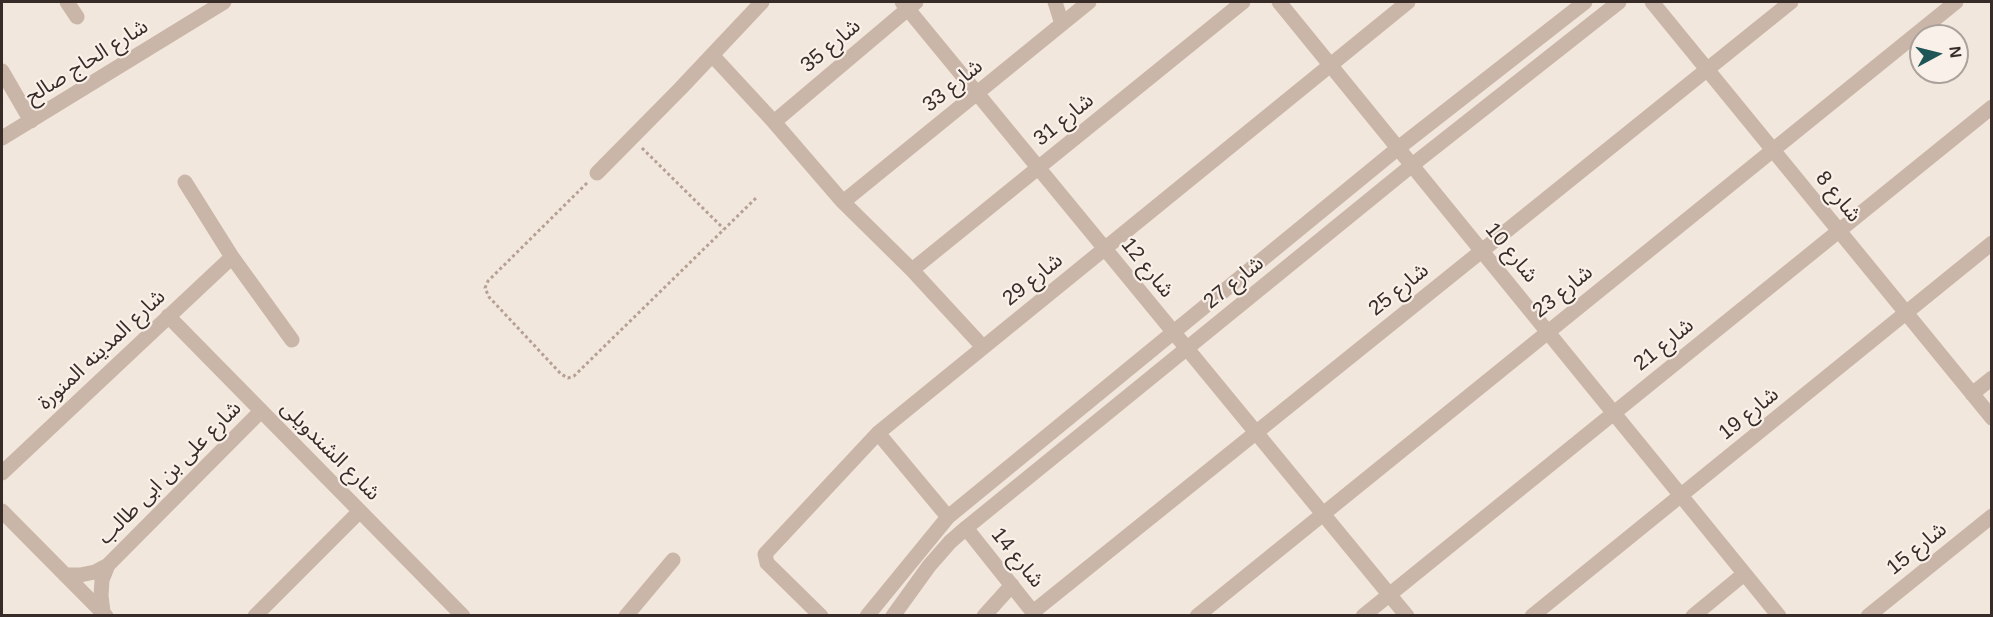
<!DOCTYPE html>
<meta charset="utf-8">
<style>
body{margin:0}
#map{position:relative;width:1993px;height:617px;overflow:hidden;background:#f2e7dc;font-family:Helvetica,sans-serif}
canvas{display:block}
.frame{position:absolute;inset:0;border:3px solid #372c28;pointer-events:none}
.north{position:absolute;left:1909px;top:24px;width:60px;height:60px;box-sizing:border-box;background:#f9f1e9;border:2px solid #aba29c;border-radius:50%;rotate:83deg;font-size:16px;font-weight:700;line-height:24px;text-align:center;color:#372c28}
.north::after{content:'';display:block;margin:auto;width:21px;height:27px;background:#1e5658;clip-path:polygon(50% 0,100% 100%,50% 72%,0 100%)}
</style>
<div id="map">
<canvas width="1993" height="617"></canvas>
<div class="frame"></div>
<div class="north">N</div>
</div>
<script>
const c = document.querySelector('canvas').getContext('2d');
c.lineJoin = 'round';
const poly = rows => new Path2D(rows.map(r => 'M' + r).join(''));
function strokePath(path, color, width, dash) { c.strokeStyle = color; c.lineWidth = width; c.lineCap = dash ? 'butt' : 'round'; c.setLineDash(dash || []); c.stroke(path); }
function label(font, color, halo, rows, align = 'center') {
  c.font = font + ' Helvetica,"Noto Sans Arabic",sans-serif'; c.lineWidth = 4.5; c.setLineDash([]); c.textBaseline = 'middle'; c.strokeStyle = halo; c.fillStyle = color; for (const [text, x, y, turn = 0] of rows) {
    c.save(); c.translate(x, y); c.rotate((+turn || 0) * Math.PI / 180); c.textAlign = isNaN(turn) ? turn : align; if (halo) c.strokeText(text, 0, 0); c.fillText(text, 0, 0); c.restore();
  }
}
strokePath(poly([
 [642,148,724,229],
 [587,183,488,281,485,288,489,297,561,374,568,378,574,376,756,198]
]), '#b5a093', 3, [3, 3]);
strokePath(poly([
 [67,2,77,17],
 [902,2,1407,616],
 [1055,2,1062,24],
 [1279,2,1779,616],
 [1652,2,1992,418],
 [712,55,774,122,843,202,912,270,983,347],
 [2,71,31,121],
 [774,122,916,2],
 [2,138,224,2],
 [597,173,680,89,762,2],
 [185,182,232,257,292,340],
 [843,202,1089,2],
 [912,270,1243,2],
 [168,316,463,616],
 [1972,394,1992,378],
 [878,433,948,517],
 [2,473,232,257],
 [2,511,106,616],
 [966,528,1036,616],
 [65,575,80,575,95,572,108,565,261,411],
 [103,612,101,596,102,580,108,565],
 [1033,612,1791,2],
 [255,616,360,511],
 [626,616,673,560],
 [821,616,767,563,765,554,878,433,1408,2],
 [867,616,948,517,1397,149,1585,2],
 [893,616,929,566,950,542,966,528,1411,166,1619,2],
 [984,616,1012,585],
 [1197,616,1956,2],
 [1363,616,1992,107],
 [1532,616,1992,243],
 [1693,616,1744,574],
 [1868,616,1992,516]
]), '#cab6a8', 15);
label('21px', '#372c28', '#f9f1e9', [
 ["شارع 35",831,46,-40],
 ["شارع الحاج صالح",87,62,-32],
 ["شارع 33",953,86,-39],
 ["شارع 31",1064,120,-39],
 ["شارع 8",1838,197,51],
 ["شارع 10",1511,253,51],
 ["شارع 12",1147,268,51],
 ["شارع 29",1033,280,-39],
 ["شارع 27",1234,283,-39],
 ["شارع 25",1399,290,-39],
 ["شارع 23",1563,292,-39],
 ["شارع 21",1664,345,-39],
 ["شارع المدينه المنورة",102,350,-43],
 ["شارع 19",1749,414,-39],
 ["شارع الشندويلى",330,451,45],
 ["شارع على بن ابى طالب",170,473,-45],
 ["شارع 15",1917,549,-39],
 ["شارع 14",1017,558,51]
]);
</script>
